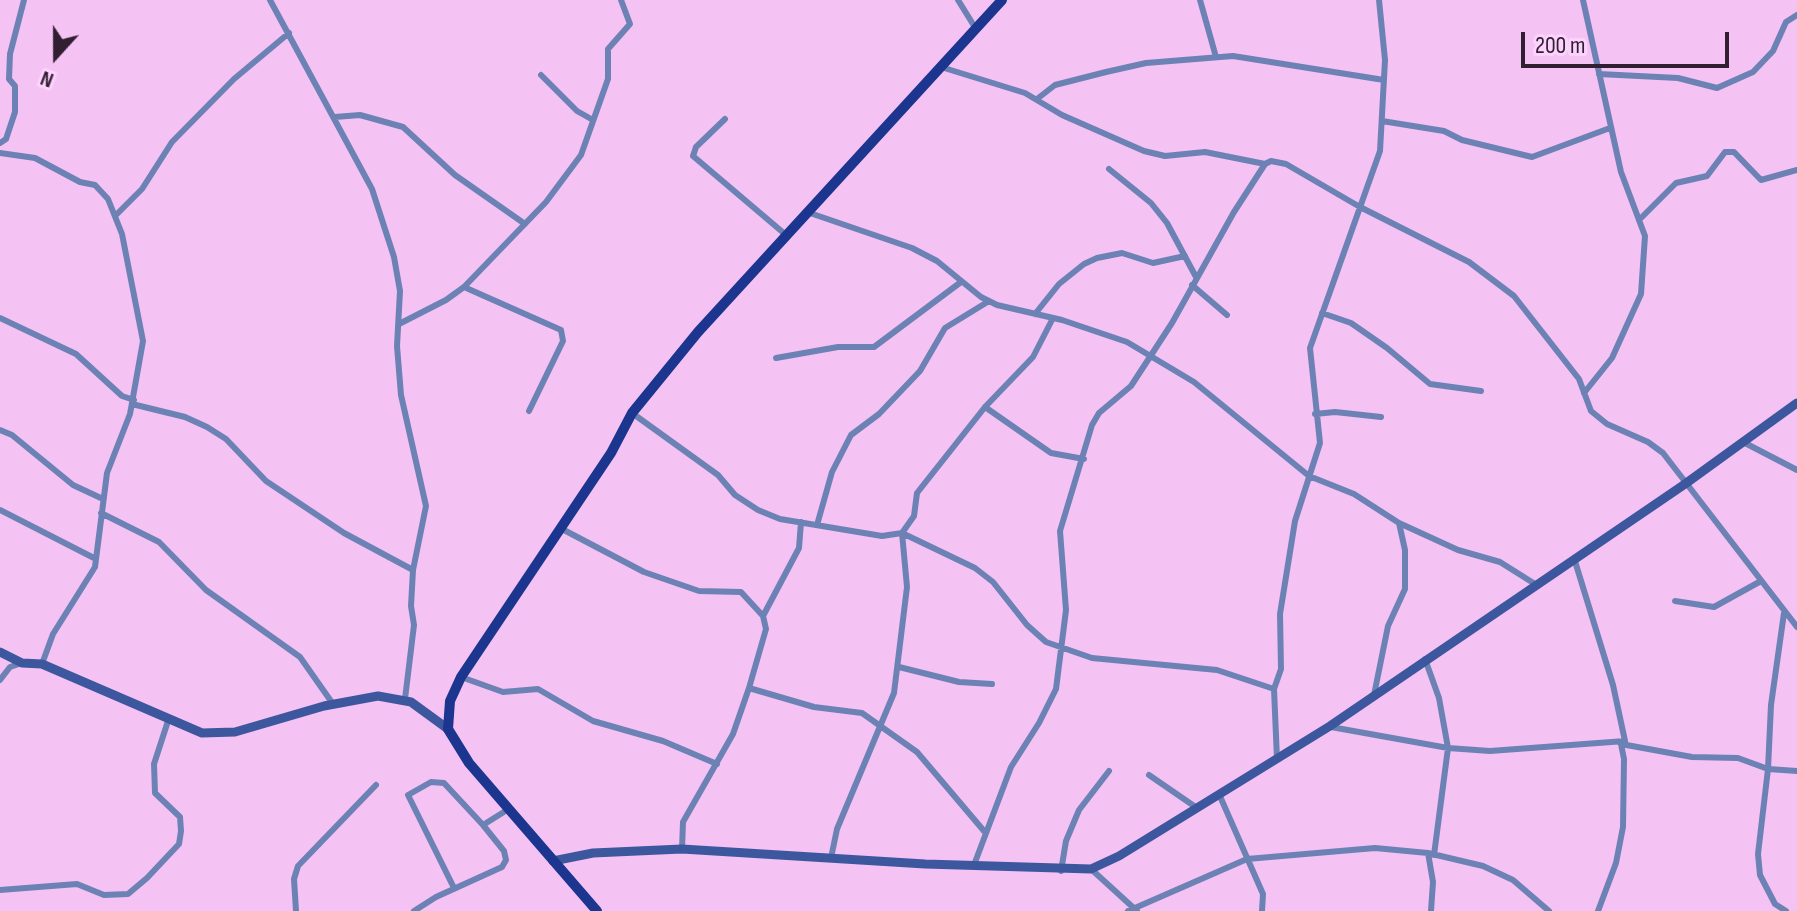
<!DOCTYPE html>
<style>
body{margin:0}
#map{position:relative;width:1797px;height:911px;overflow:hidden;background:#f5c2f4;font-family:"Sofia Sans Condensed",sans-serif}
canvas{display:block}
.north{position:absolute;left:16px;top:16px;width:80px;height:80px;-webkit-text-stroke:6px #fcd3fc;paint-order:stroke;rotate:201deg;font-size:22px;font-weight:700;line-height:32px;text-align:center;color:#311e31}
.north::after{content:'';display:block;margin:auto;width:28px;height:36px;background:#311e31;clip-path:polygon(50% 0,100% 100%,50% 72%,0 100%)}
.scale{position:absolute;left:1521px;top:32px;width:208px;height:36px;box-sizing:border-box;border:4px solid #311e31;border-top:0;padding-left:10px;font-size:24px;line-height:28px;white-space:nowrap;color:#311e31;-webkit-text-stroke:6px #fcd3fc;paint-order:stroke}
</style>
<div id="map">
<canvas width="1797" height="911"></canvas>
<div class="north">N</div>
<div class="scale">200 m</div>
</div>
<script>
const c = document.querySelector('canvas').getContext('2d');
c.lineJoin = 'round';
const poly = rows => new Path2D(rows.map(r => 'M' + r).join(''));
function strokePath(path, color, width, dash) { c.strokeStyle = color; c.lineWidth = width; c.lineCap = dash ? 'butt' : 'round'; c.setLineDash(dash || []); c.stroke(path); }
strokePath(poly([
 [270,0,372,189,394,257,400,291,397,346,401,395,426,506,413,570,411,606,414,625,405,699],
 [958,0,976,29],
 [1200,0,1216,57],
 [1583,0,1621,172,1645,236,1641,294,1612,358,1584,393],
 [941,67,1025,93,1062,115,1144,151,1165,156,1205,152,1265,164],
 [1599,74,1678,78,1717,88,1753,72,1773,51,1786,22,1797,15],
 [541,75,577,111,593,120],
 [1037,99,1055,85,1106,72,1146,63,1233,56,1384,80],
 [335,117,360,115,403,127,455,175,525,224],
 [725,119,696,147,693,156,786,235],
 [1382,121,1444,131,1462,140,1532,157,1610,128],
 [0,143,6,139,15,112,15,86,9,79,10,54,24,0],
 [0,153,35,158,80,182,95,185,108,199,122,234,143,341,130,414,107,473,95,567,53,634,42,664],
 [1109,169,1151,203,1167,223,1196,277],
 [807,212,912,248,937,261,981,297,997,305,1062,320,1127,342,1194,382,1309,476,1354,494,1399,523,1405,550,1405,589,1388,626,1374,695],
 [115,216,142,189,172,142,234,79,289,33],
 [1639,220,1676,183,1707,176,1725,152,1734,152,1761,180,1797,170],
 [1192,285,1227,315],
 [464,287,561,330,563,341,529,411],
 [1322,313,1351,323,1387,348,1430,384,1481,391],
 [1035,314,1059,284,1084,264,1097,258,1122,253,1153,263,1185,256],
 [0,318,76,354,122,396,134,400],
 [399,324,446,300,464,287,546,202,581,155,608,79,608,49,630,24,621,0],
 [776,358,838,347,874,347,961,282],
 [132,404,185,417,207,427,226,439,266,481,344,533,413,570],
 [985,407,1051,453,1084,459],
 [632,413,718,475,735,495,758,510,780,519,882,536,902,533,975,568,993,582,1027,625,1046,642,1092,658,1217,670,1274,689],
 [1315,414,1335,412,1381,417],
 [0,430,12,435,73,485,103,499],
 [1743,442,1797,470],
 [0,510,94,558],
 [101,513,159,542,206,590,300,657,333,704],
 [801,522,799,548,763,616,766,629,749,688,814,707,862,713,917,752,984,831],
 [1399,523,1458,550,1500,562,1535,584],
 [817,525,832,472,851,435,879,414,920,371,945,328,989,301],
 [562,529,644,572,699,591,741,592,763,616],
 [1574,558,1613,685,1625,741,1621,744,1624,759,1623,827,1616,863,1598,911],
 [1675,601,1714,607,1761,581],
 [1784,613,1771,705,1768,769,1797,771],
 [1425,659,1439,698,1448,748,1434,855],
 [899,667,959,682,992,684],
 [461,677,503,692,538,689,593,721,663,741,717,764],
 [0,680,10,667,22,663],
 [1331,727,1448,748,1490,751,1625,741],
 [1621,744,1692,757,1738,758,1768,769,1758,854,1760,875,1775,904,1786,911],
 [1277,759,1274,689,1281,669,1280,614,1295,521,1320,443,1310,348,1380,151,1385,60,1379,0],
 [1149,775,1197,808],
 [1219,794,1263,894,1262,911],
 [682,849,683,822,733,734,749,688],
 [1428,853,1433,882,1431,911],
 [831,858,837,829,894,693,907,587,902,533,914,516,917,493,985,407,1033,357,1053,318],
 [974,865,1011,767,1039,723,1056,689,1066,610,1060,531,1092,425,1099,413,1131,386,1172,323,1234,212,1265,164,1271,161,1286,164,1360,207,1469,262,1514,296,1579,379,1591,411,1607,424,1648,442,1663,453,1797,627],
 [1091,869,1137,911],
 [1061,871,1066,841,1079,810,1109,771],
 [454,888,408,795,431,782,444,783,483,825],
 [0,890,77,884,104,895,128,894,147,878,179,844,181,831,180,817,155,793,154,764,168,721],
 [296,911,294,879,298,866,376,785],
 [414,911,436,897,502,867,506,860,504,851,483,825,507,810],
 [1128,911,1247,859,1375,848,1428,853,1483,866,1513,880,1549,911]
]), '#6d82b4', 6);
strokePath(poly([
 [0,652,22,663,42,664,202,733,235,732,324,706,378,696,411,702,448,729],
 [553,861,593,853,682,849,925,864,1091,869,1119,856,1330,726,1685,484,1797,403]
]), '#3d579f', 9);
strokePath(poly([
 [597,911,469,763,448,729,450,701,461,677,611,453,632,413,698,332,1002,0]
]), '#1c368f', 10);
</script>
